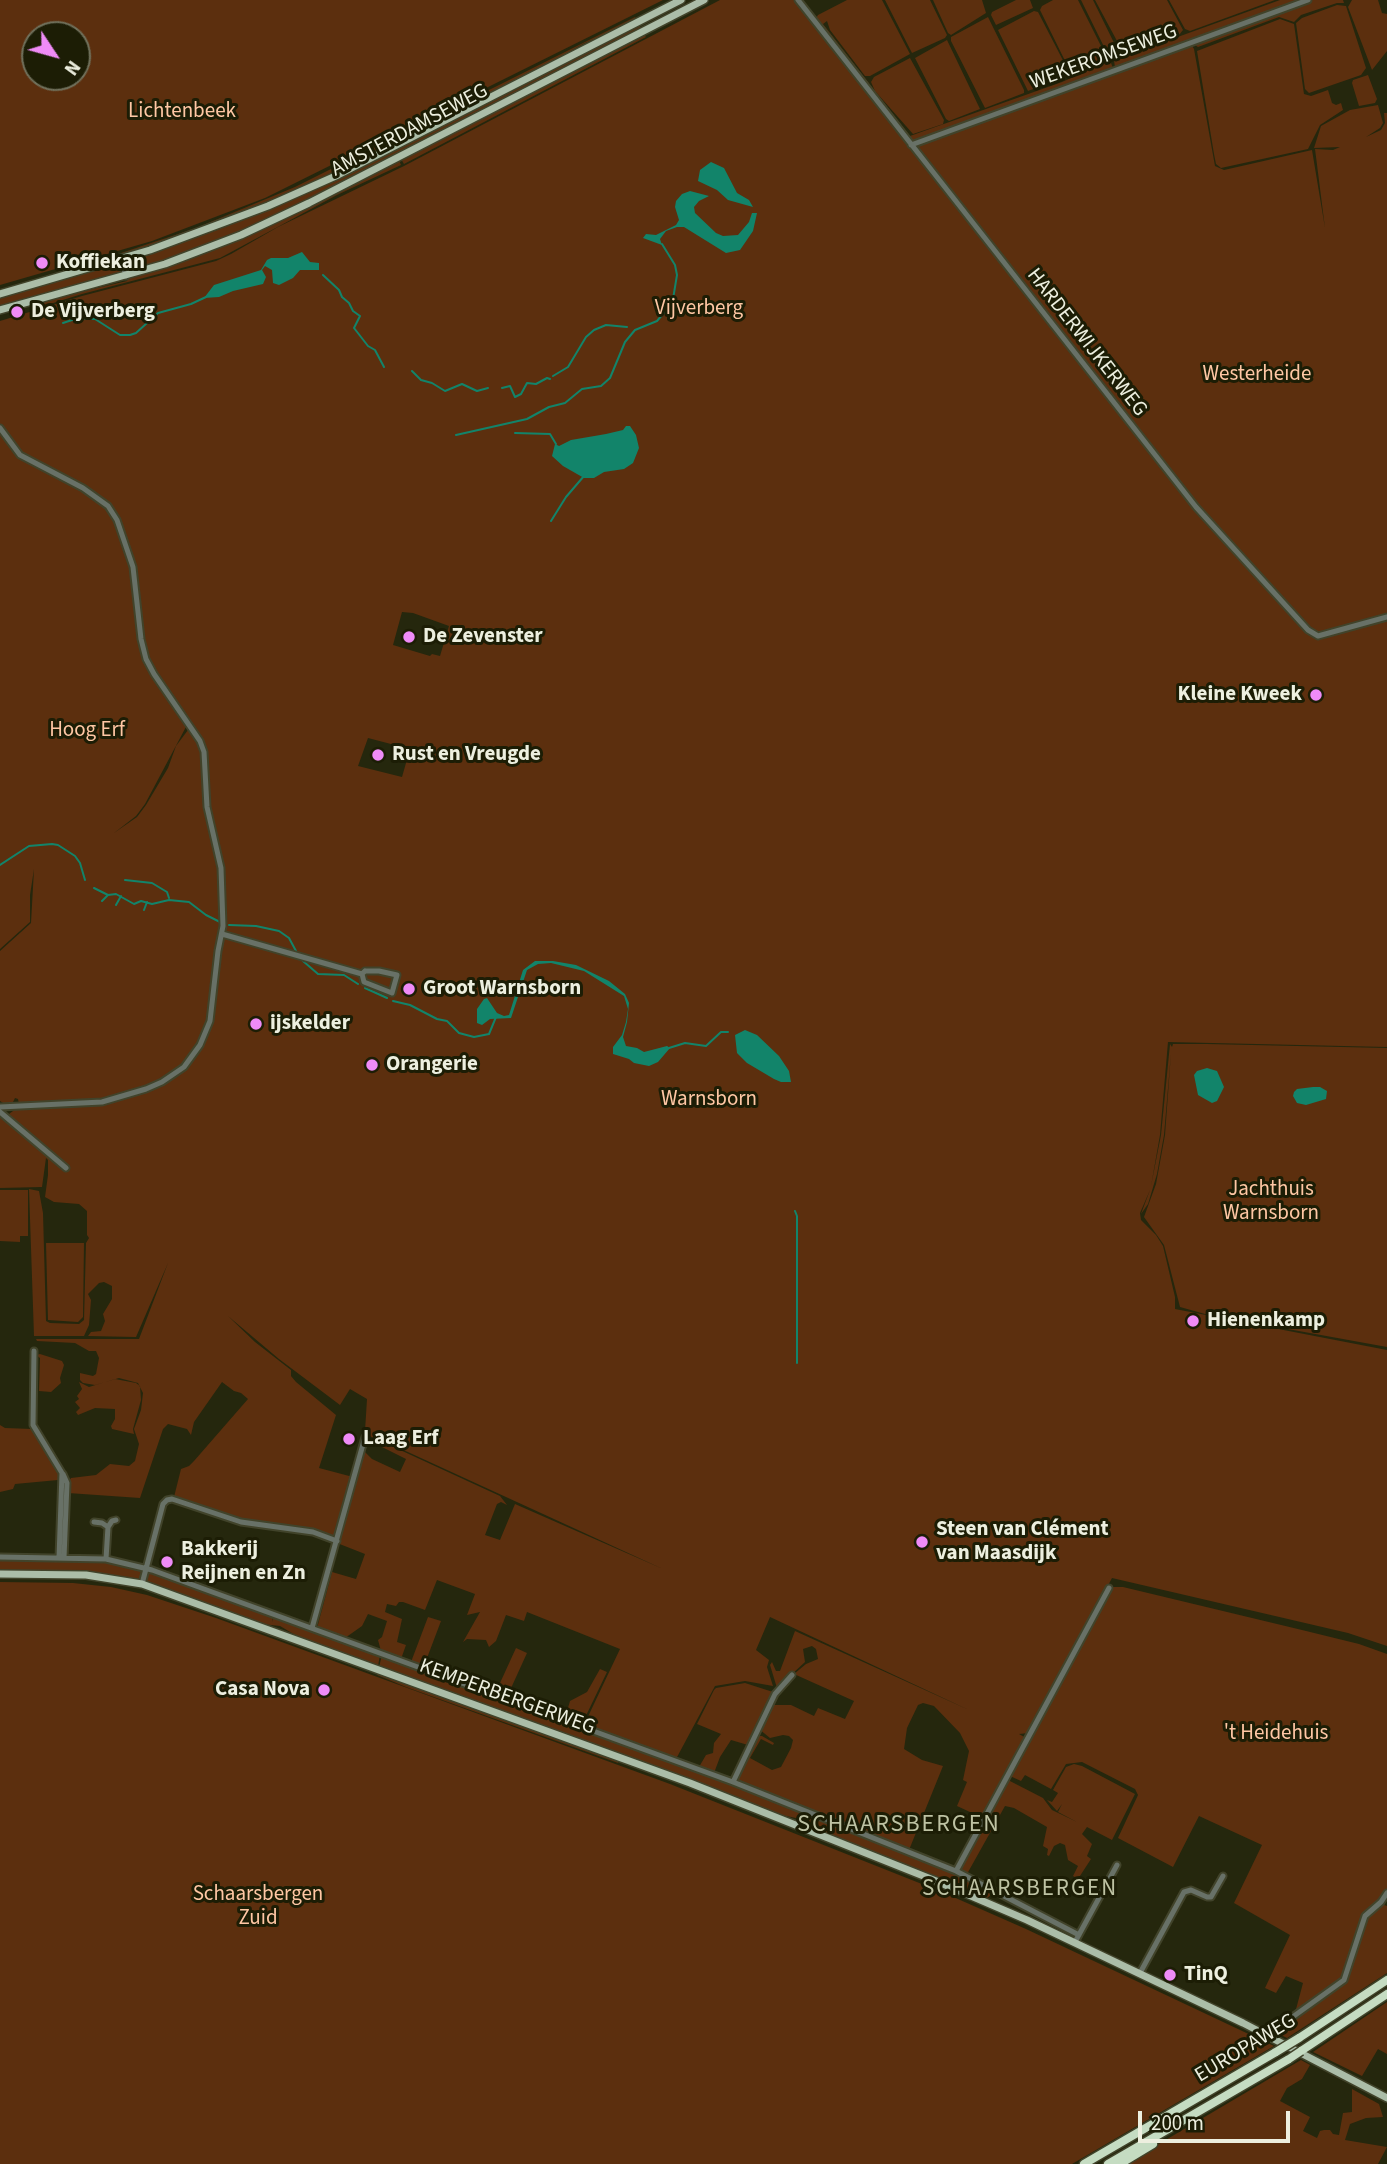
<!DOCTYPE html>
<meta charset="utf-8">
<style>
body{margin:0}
#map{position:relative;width:1387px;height:2164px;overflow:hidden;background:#25270d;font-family:"Source Sans 3",sans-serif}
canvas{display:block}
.north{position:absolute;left:21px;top:21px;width:70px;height:70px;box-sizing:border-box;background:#1c1d05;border:2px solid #70715c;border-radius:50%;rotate:126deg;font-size:19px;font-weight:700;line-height:28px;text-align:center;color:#edefdf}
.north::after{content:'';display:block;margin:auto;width:24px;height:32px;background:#ef8bf7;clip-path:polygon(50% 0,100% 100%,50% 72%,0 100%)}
.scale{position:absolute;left:1138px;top:2111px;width:152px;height:32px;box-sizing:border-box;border:4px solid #edefdf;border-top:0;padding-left:9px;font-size:21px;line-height:24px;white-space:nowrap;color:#edefdf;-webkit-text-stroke:5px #1c1d05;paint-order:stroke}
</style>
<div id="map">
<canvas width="1387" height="2164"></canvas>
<div class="north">N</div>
<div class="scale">200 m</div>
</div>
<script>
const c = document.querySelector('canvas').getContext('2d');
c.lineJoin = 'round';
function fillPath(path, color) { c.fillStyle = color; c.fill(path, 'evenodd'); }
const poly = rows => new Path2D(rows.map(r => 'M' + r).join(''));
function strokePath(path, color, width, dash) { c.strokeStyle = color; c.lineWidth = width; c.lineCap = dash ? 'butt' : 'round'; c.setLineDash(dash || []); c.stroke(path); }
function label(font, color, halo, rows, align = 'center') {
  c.font = font + ' "Source Sans 3",sans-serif'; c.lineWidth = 6; c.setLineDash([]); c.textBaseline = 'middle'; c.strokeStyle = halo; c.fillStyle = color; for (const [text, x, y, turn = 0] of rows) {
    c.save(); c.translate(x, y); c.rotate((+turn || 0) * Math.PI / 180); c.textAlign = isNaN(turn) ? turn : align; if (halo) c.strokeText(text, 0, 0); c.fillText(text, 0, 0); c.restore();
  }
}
fillPath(poly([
 [0,0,663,0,265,198,152,241,0,285],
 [77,35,77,77,35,77,35,35],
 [720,0,796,0,1195,508,1311,635,1320,638,1387,618,1387,1047,1168,1042,1160,1135,1151,1186,1161,1135,1170,1044,1172,1047,1173,1044,1207,1044,1387,1048,1387,1347,1205,1314,1180,1307,1164,1245,1144,1217,1156,1184,1165,1135,1171,1053,1164,1135,1157,1174,1148,1204,1141,1214,1150,1190,1140,1213,1141,1220,1156,1235,1163,1246,1175,1297,1175,1309,1387,1350,1387,1646,1348,1633,1112,1578,1029,1733,1019,1734,1026,1738,983,1818,957,1806,967,1782,963,1780,969,1751,960,1733,934,1706,923,1703,918,1705,907,1728,904,1749,922,1760,943,1766,909,1850,738,1781,735,1778,756,1736,762,1736,774,1743,773,1745,761,1739,750,1758,772,1770,781,1767,791,1748,793,1740,789,1736,783,1735,770,1738,759,1729,772,1705,791,1705,814,1716,818,1708,845,1719,854,1701,794,1674,806,1664,818,1659,816,1649,812,1646,803,1649,805,1662,777,1688,770,1665,772,1662,776,1671,780,1671,795,1631,969,1710,770,1617,756,1650,769,1660,767,1667,773,1686,745,1681,715,1686,676,1759,584,1725,620,1649,527,1612,524,1621,506,1615,496,1641,489,1647,486,1640,467,1639,463,1642,480,1612,467,1615,475,1594,437,1580,425,1610,403,1602,399,1602,396,1606,387,1604,385,1612,402,1619,397,1642,406,1645,401,1659,381,1651,378,1640,382,1637,387,1621,368,1614,362,1626,345,1638,317,1628,332,1572,356,1579,365,1554,337,1543,363,1450,372,1459,400,1472,406,1459,378,1445,366,1443,369,1439,385,1443,500,1496,507,1505,501,1502,497,1504,485,1535,500,1540,515,1504,663,1569,386,1442,369,1436,365,1431,367,1399,350,1389,340,1405,279,1359,228,1316,255,1342,291,1370,291,1376,296,1382,336,1415,319,1468,353,1477,336,1537,308,1529,250,1522,174,1497,181,1469,189,1466,194,1461,248,1399,241,1393,234,1391,222,1382,194,1422,191,1435,187,1429,168,1424,163,1429,140,1498,68,1493,68,1483,71,1478,96,1475,110,1464,129,1466,135,1461,139,1444,134,1429,141,1410,143,1393,138,1383,119,1378,95,1385,83,1383,80,1380,80,1373,93,1376,96,1374,99,1358,96,1351,89,1351,75,1343,37,1341,36,1339,139,1339,168,1263,136,1337,88,1336,91,1332,101,1331,105,1321,103,1314,112,1299,112,1286,104,1282,99,1283,88,1294,91,1300,89,1325,84,1336,34,1336,29,1189,39,1191,43,1213,46,1321,50,1323,79,1324,84,1320,86,1243,89,1238,87,1235,87,1211,79,1204,54,1202,45,1197,48,1175,48,1160,46,1158,42,1187,0,1188,0,1113,5,1117,17,1108,86,1106,87,1102,19,1104,18,1099,15,1098,12,1104,6,1105,0,1101,0,951,31,923,34,869,30,895,30,922,0,949,0,430,21,458,82,489,112,513,132,567,140,640,145,659,153,675,187,725,145,804,136,816,114,833,137,817,146,805,168,768,176,746,191,726,155,674,147,658,142,639,133,566,114,512,109,505,84,487,22,455,0,426,0,321,82,296,216,261,231,254,278,227,404,166],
 [402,612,413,613,449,626,440,656,432,654,430,656,393,645],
 [368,738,410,749,402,777,358,766],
 [847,0,882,0,910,54,870,76,865,76,830,30,827,21,823,24,910,136,1062,82,1107,62,1111,63,1113,68,914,142,910,141,815,20,818,15],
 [885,0,930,0,947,35,945,38,912,53],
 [933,0,982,0,986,13,951,35,948,33],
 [1016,0,1030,0,1033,8,996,25,991,15,992,12],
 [1053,0,1078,0,1107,58,1104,61,1078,71,1070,71,1040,10,1042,6],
 [1081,0,1093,0,1119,53,1117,56,1110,59],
 [1095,0,1167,0,1183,30,1179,35,1124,54],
 [1169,0,1275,0,1190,31,1185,29],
 [1280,0,1304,0,1115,68,1114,60],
 [1311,0,1343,0,1344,3,1337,3,1301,15,1294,22,1279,17,1198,47,1195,45,1195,42],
 [1352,0,1378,0,1382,13,1387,14,1387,51,1372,70,1348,7],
 [1337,5,1346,6,1366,68,1361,75,1309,93,1305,89,1296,23,1302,18],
 [1034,11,1038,12,1069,72,1068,75,1060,79,1028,91,998,30],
 [635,17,637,20,583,44,542,67,297,191,190,234,147,246,124,255,121,253,196,228,295,187],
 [988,17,1024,90,1024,93,985,108,951,41,951,37],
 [1280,19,1294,24,1304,94,1311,96,1328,90,1332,103,1336,105,1341,103,1343,110,1320,125,1308,149,1221,168,1216,164,1214,154,1197,51],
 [639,25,641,28,309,200,240,233,161,262,128,272,126,270,125,261,217,230,307,192],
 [643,33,646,37,404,164,401,159],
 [947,40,980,109,949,121,946,119,915,58],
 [1191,44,1194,49,1215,166,1224,170,1312,150,1325,228,1315,149,1333,150,1340,147,1314,148,1321,126,1350,110,1378,105,1383,123,1380,128,1366,137,1381,130,1385,123,1384,113,1387,113,1387,615,1319,635,1314,634,1197,506,930,167,932,164,921,151,918,153,916,147,916,145],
 [910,58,944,120,943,124,913,134,875,91,871,82,874,77],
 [1368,75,1377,99,1375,103,1359,106,1352,83,1353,80],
 [399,160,401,165,337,195,220,258,82,294,34,309,35,306,58,297,127,281,128,278,183,261,243,237,310,206],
 [119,263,122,274,0,307,0,297],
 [0,1190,28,1190,28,1236,20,1236,20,1242,0,1241],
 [46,1243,84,1243,83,1317,78,1322,48,1320],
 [40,1354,62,1361,64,1365,60,1378,61,1383,51,1392,39,1391,40,1358,36,1355],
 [115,1379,136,1383,140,1386,141,1400,133,1429,134,1434,112,1429,111,1426,115,1419,115,1409,95,1408,78,1415,76,1412,80,1408,75,1402,79,1399,77,1396,82,1389,79,1382,89,1387],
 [0,1425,5,1428,32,1429,61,1474,57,1556,58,1480,15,1484,13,1489,0,1492],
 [0,1559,107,1561,141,1568,143,1573,140,1579,137,1580,91,1573,0,1571],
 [151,1572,273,1616,272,1622,274,1616,380,1655,378,1666,302,1639,280,1626,262,1624,149,1584,145,1578],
 [0,1582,73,1583,111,1587,147,1595,216,1618,670,1784,942,1892,1026,1929,1274,2046,1072,2164,0,2164],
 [1112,1587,1123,1587,1302,1630,1359,1644,1387,1654,1387,1889,1380,1901,1366,1912,1343,1979,1295,2013,1303,1983,1286,1976,1276,1993,1265,1988,1290,1935,1234,1903,1262,1845,1199,1816,1173,1867,1118,1838,1138,1795,1135,1789,1082,1762,1066,1764,1051,1789,1025,1775,1021,1781,1010,1776],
 [428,1617,441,1621,424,1666,411,1662],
 [516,1648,527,1653,507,1697,500,1694,500,1683],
 [382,1655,733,1784,955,1873,991,1891,992,1894,986,1899,817,1830,796,1818,776,1814,379,1667],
 [600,1669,607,1672,582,1724,565,1718,570,1701,587,1692],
 [377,1672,619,1760,618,1763,406,1687,377,1675],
 [745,1683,773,1692,748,1745,731,1740,720,1757,714,1773,699,1767,706,1755,713,1753,714,1743,721,1734,697,1724,714,1690,716,1688],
 [1074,1764,1082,1766,1135,1794,1112,1840,1087,1827,1082,1834,1092,1844,1087,1856,1091,1859,1078,1879,1073,1876,1078,1866,1068,1860,1065,1845,1060,1843,1054,1846,1049,1856,1047,1855,1048,1849,1043,1846,1047,1827,1014,1808,1005,1806,967,1874,959,1871,1008,1780,1043,1798,1052,1810,1077,1822,1058,1812,1062,1804,1057,1811,1047,1800,1052,1802,1058,1793,1053,1790,1066,1767],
 [1382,1904,1387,1906,1387,1973,1287,2038,1277,2033,1342,1984,1366,1917],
 [1387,2002,1387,2054,1378,2049,1362,2076,1313,2052],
 [1301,2060,1310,2065,1302,2079,1287,2088,1280,2101,1310,2117,1303,2131,1317,2138,1320,2131,1324,2130,1330,2130,1333,2134,1339,2135,1343,2113,1352,2112,1352,2089,1379,2104,1383,2117,1366,2118,1350,2124,1345,2140,1387,2147,1378,2164,1125,2164]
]), '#5c2f0e');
fillPath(poly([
 [711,162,724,168,737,193,749,200,753,207,728,200,717,190,698,181,700,170],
 [690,191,709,196,699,201,694,207,695,213,716,233,723,236,738,235,749,222,752,213,757,213,753,231,740,250,726,253,684,227,677,227,666,231,660,239,662,245,643,238,646,234,656,235,676,225,679,220,675,207,676,201,682,194],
 [302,252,310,262,319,263,319,270,300,270,293,278,279,285,273,283,272,270,265,266,262,270,266,277,263,284,233,291,219,297,204,298,214,285,261,270,267,260,271,258,288,258],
 [626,426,630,426,636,435,639,448,633,463,624,469,604,472,594,478,584,478,563,466,552,456,555,444,559,446,571,440,606,434,623,430],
 [535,961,553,961,576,965,609,981,625,994,629,1003,627,1022,623,1037,626,1046,637,1048,644,1052,667,1046,670,1048,658,1062,649,1066,634,1063,629,1059,613,1054,613,1047,622,1035,626,1022,628,1009,624,996,584,971,551,963,538,964,527,970,511,1018,490,1019,482,1025,477,1023,477,1009,484,999,487,998,497,1013,504,1016,509,1015,523,970],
 [745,1030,757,1035,779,1056,789,1071,791,1082,781,1082,774,1079,747,1063,737,1053,735,1035],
 [1207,1068,1217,1071,1224,1087,1217,1101,1212,1103,1198,1095,1194,1075,1197,1071],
 [1313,1087,1320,1087,1327,1091,1326,1099,1306,1105,1297,1103,1293,1096,1294,1092,1297,1089]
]), '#12846a');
strokePath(poly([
 [323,275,339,290,342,297,349,303,353,311,360,316,354,328,368,346,375,350,384,367],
 [63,323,78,318,95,319,120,335,130,335,136,333,158,313,191,304,206,297],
 [635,330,657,321,668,308,673,299,677,275,675,265,662,244],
 [412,371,421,380,432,383,445,391,462,384,477,391,488,388],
 [553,376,568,367,586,337,594,330,606,325,627,327],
 [502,388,510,386,515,397,521,394,527,383,536,384,547,378,550,379],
 [515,433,550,434,556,444],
 [456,435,527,419,549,407,565,403,582,389,601,386,610,378,625,342,635,330],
 [551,521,566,497,584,476],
 [0,865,29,846,52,844,58,845,75,856,80,863,85,880],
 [125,880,152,883,167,892,169,898],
 [94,888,108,895,116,894,134,904,141,901,152,904,169,900,189,902,206,915,220,922],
 [102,901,108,895],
 [116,905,121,896],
 [144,910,147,902],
 [229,925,256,926,279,931,289,938,296,951],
 [303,961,318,974,344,975,358,984],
 [365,988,387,998],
 [393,1001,410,1005,437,1019,447,1021,459,1033,474,1037,489,1034,496,1017],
 [669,1048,685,1043,706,1046,721,1032,728,1032],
 [795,1211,797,1216,797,1363]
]), '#12846a', 2);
const minor = poly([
 [798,0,1196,507,1308,630,1318,636,1387,617],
 [911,145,1308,0],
 [121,259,126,276],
 [0,428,20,455,83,488,108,506,117,520,133,567,141,639,146,659,154,674,200,741,204,752,207,807,221,868,223,926,218,951,210,1021,200,1045,184,1067,162,1082,146,1089,102,1102,0,1107],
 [222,934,362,974],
 [365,971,379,971,397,975,392,993,364,982,362,974,365,971],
 [0,1112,66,1168],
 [34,1351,33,1425,62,1473,59,1558],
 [63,1474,67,1483,64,1558],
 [94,1522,102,1523,108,1527],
 [0,1557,106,1559,152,1570,733,1782,956,1871,1079,1935],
 [106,1559,108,1527,112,1521,116,1520],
 [142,1584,163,1504,167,1500,172,1499,241,1522,313,1532,337,1541],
 [312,1628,365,1437],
 [733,1782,775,1694,792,1675],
 [956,1871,1109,1588],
 [1075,1942,1117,1865],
 [1140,1973,1184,1892,1191,1890,1207,1897,1211,1897,1223,1876],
 [1271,2037,1287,2021,1344,1980,1365,1916,1381,1902,1387,1893]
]);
const major = poly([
 [0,294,150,250,268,206,338,175,681,0],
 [0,310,165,264,241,235,309,203,704,0],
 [0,1574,86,1575,142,1584,690,1783,936,1881,1027,1920,1243,2023,1387,2098]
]);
const highway = poly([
 [1299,2038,1387,1980],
 [1301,2051,1387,1994],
 [1084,2164,1276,2052],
 [1108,2164,1289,2059],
 [1120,2164,1153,2144]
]);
strokePath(minor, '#41432a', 9);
strokePath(major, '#41432a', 10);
strokePath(highway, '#41432a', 11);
strokePath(minor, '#687167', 5);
strokePath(major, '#abbda8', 7);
strokePath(highway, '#c5dcc2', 8);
const highwayBridge = poly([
 [1276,2052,1299,2038],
 [1289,2059,1301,2051]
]);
strokePath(highwayBridge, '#41432a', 11, []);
strokePath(highwayBridge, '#c5dcc2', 8);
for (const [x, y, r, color] of [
 [42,263,7,"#ef8bf7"],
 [17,312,7,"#ef8bf7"],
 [409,637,7,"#ef8bf7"],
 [1316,695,7,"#ef8bf7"],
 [378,755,7,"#ef8bf7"],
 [409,989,7,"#ef8bf7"],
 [256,1024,7,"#ef8bf7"],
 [372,1065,7,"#ef8bf7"],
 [1193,1321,7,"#ef8bf7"],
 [349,1439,7,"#ef8bf7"],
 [922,1542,7,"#ef8bf7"],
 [167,1562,7,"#ef8bf7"],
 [324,1690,7,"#ef8bf7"],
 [1170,1975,7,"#ef8bf7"]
]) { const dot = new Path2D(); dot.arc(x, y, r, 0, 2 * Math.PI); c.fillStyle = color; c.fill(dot); strokePath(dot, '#1c1d05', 2.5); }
label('21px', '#edefdf', '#1c1d05', [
 ["WEKEROMSEWEG",1104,58,-20],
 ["AMSTERDAMSEWEG",410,131,-28],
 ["HARDERWIJKERWEG",1086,343,52],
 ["KEMPERBERGERWEG",507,1698,20],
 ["EUROPAWEG",1246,2049,-31]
]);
label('21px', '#ffc7a4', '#1c1d05', [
 ["Lichtenbeek",182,112],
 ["Vijverberg",699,309],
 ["Westerheide",1257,375],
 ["Hoog Erf",87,731],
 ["Warnsborn",709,1100],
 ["Jachthuis",1271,1190],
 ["Warnsborn",1271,1214],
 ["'t Heidehuis",1276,1734],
 ["Schaarsbergen",258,1895],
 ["Zuid",258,1919]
]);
label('bold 21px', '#edefdf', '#1c1d05', [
 ["Koffiekan",56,263],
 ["De Vijverberg",31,312],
 ["De Zevenster",423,637],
 ["Kleine Kweek",1302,695,"right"],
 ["Rust en Vreugde",392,755],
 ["Groot Warnsborn",423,989],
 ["ijskelder",270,1024],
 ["Orangerie",386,1065],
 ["Hienenkamp",1207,1321],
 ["Laag Erf",363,1439],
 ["Steen van Clément",936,1530],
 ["van Maasdijk",936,1554],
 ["Bakkerij",181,1550],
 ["Reijnen en Zn",181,1574],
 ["Casa Nova",310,1690,"right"],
 ["TinQ",1184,1975]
], 'left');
c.letterSpacing = '2px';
label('23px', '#bec2a3', '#1c1d05', [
 ["SCHAARSBERGEN",1020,1890]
]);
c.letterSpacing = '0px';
c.letterSpacing = '2px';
label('24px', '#bec2a3', '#1c1d05', [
 ["SCHAARSBERGEN",899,1826]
]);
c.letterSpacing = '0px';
</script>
